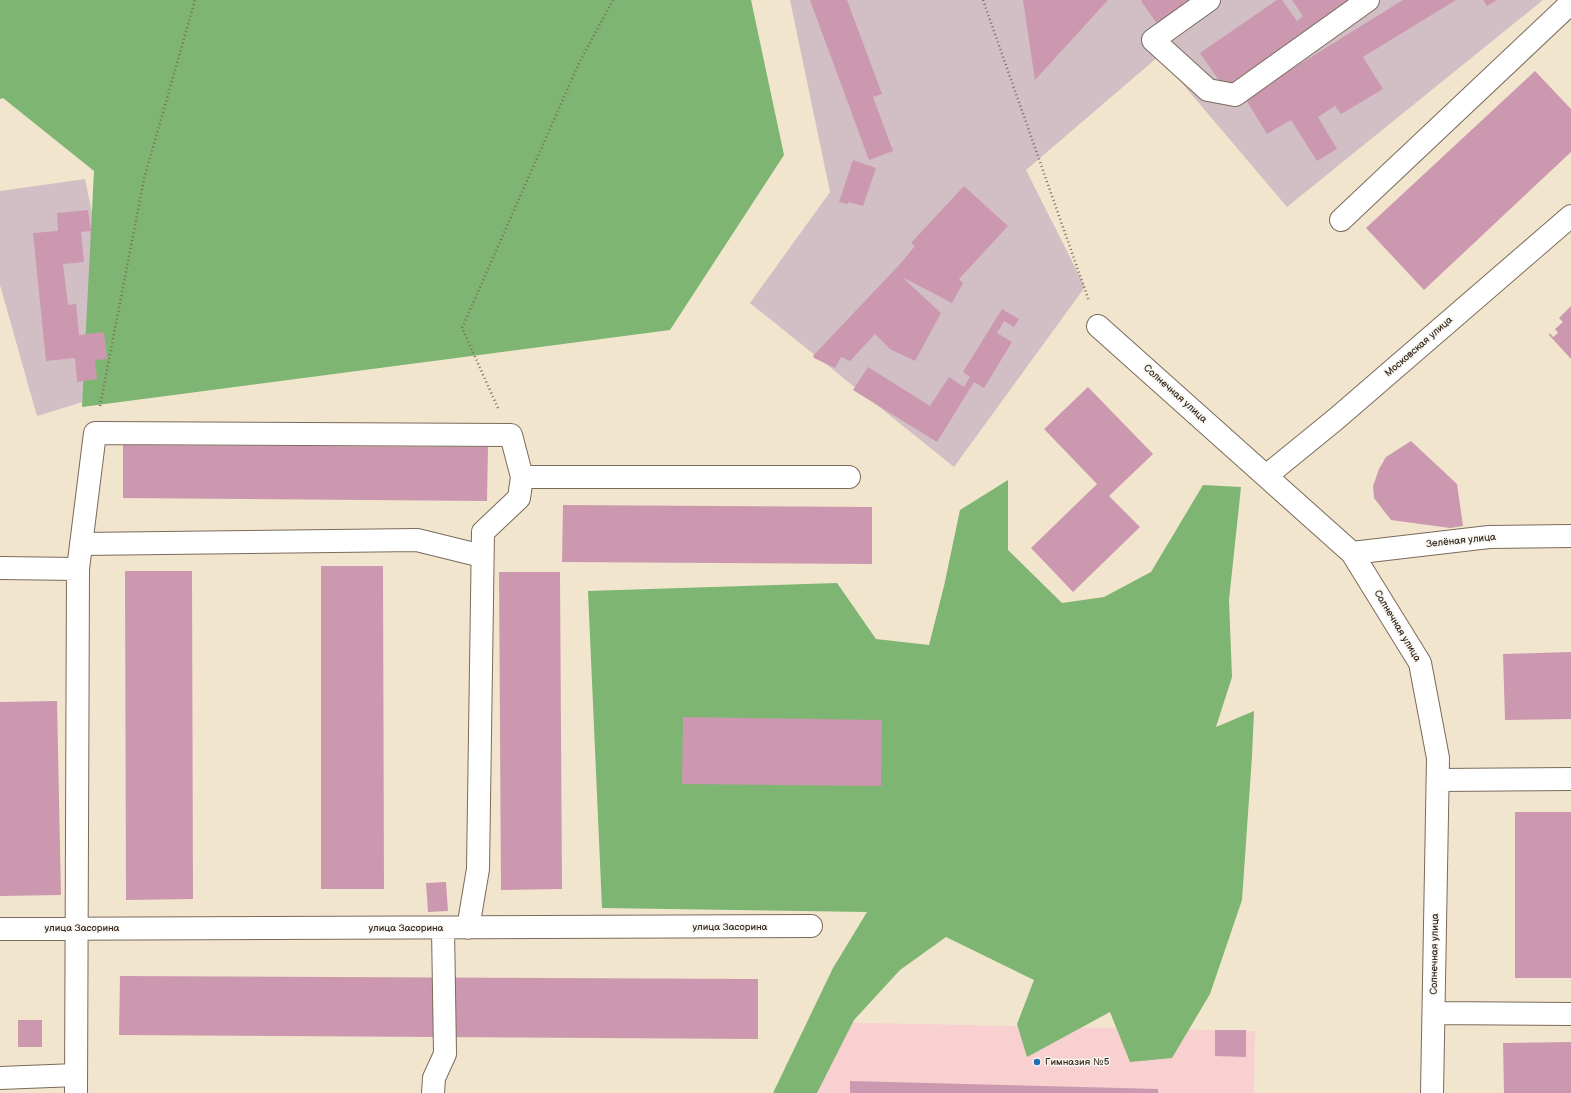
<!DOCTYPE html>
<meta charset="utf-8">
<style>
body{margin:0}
canvas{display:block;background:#f1e5cd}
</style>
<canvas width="1571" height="1093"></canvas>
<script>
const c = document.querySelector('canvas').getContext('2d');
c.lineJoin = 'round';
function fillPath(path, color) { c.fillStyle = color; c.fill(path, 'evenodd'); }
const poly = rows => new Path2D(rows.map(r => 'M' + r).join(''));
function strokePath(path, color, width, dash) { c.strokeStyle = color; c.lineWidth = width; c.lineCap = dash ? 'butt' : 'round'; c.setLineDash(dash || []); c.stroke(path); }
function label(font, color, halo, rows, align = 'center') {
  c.font = font + ' "Balsamiq Sans",sans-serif'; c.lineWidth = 3; c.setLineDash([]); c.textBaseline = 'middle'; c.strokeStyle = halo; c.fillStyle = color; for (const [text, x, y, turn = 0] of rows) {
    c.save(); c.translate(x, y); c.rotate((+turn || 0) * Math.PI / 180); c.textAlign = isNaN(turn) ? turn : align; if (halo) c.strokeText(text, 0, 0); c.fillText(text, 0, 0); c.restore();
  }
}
fillPath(poly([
 [820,1022,1255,1031,1254,1093,818,1093]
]), '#f7d0cf');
fillPath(poly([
 [790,0,1543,0,1287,207,1159,56,1026,170,1085,287,954,467,750,303,830,192],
 [85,179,129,388,37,416,0,285,0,191]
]), '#d2bec5');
fillPath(poly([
 [0,0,751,0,784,155,670,330,82,407,94,171,3,98,0,99],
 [1008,480,1008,550,1062,603,1104,597,1151,572,1203,485,1241,487,1229,600,1232,677,1216,727,1254,711,1252,756,1242,900,1210,994,1172,1058,1130,1062,1110,1012,1027,1057,1017,1024,1034,980,946,937,900,970,854,1020,817,1093,773,1093,833,968,867,912,602,908,588,591,837,583,876,639,929,645,944,586,960,510]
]), '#7eb572');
fillPath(poly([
 [810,0,847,0,882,94,873,97,893,151,869,160],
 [1023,0,1108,0,1035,80],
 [1143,0,1194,0,1158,25,1141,1],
 [1277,0,1282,0,1297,21,1303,16,1292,0,1354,0,1225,89,1200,53],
 [1403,0,1456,0,1363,57,1383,89,1341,114,1335,106,1318,117,1337,149,1317,161,1291,120,1267,134,1245,98],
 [1483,0,1497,0,1487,6],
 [1535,71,1571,109,1571,152,1424,290,1366,228],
 [853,160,876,168,863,206,848,202,848,204,839,202],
 [964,186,1008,226,959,279,963,283,952,303,902,277,941,313,915,361,890,349,875,334,850,361,841,357,835,368,814,358,813,356,901,263,915,246,911,243],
 [88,210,91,231,81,232,84,262,63,264,68,305,76,304,79,335,104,332,107,359,95,360,97,379,77,382,75,358,46,361,33,233,58,231,57,213],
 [1571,306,1571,359,1549,335,1550,333,1553,337,1558,333,1555,329,1563,322,1559,318],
 [1002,309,1019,319,1014,327,1004,321,997,333,1012,342,984,388,974,382,937,442,853,390,868,367,930,406,949,377,964,387,970,377,963,372],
 [1088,387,1153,454,1109,496,1140,527,1073,592,1031,548,1097,484,1044,429],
 [1411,441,1457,484,1463,526,1450,528,1391,520,1374,498,1373,486,1379,469,1386,457],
 [123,445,488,447,487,501,123,498],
 [563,505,872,507,872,564,562,562],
 [321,566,383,566,384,889,321,889],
 [125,571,192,571,193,899,126,900],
 [499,572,560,572,562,889,501,890],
 [1571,652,1571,719,1505,720,1503,654],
 [57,701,61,895,0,896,0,702],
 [683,717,882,720,881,786,682,784],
 [1515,812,1571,812,1571,978,1515,978],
 [446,882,448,911,428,912,426,883],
 [120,976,758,979,758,1039,119,1035],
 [18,1020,42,1020,42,1047,18,1047],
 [1215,1030,1246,1030,1246,1057,1215,1056],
 [1571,1042,1571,1093,1504,1093,1503,1043],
 [850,1081,1158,1089,1158,1093,850,1093]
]), '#cc98af');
const minor = poly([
 [1209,0,1153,40,1208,90,1235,95,1368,0],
 [1341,220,1571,3],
 [1098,326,1352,553,1420,663,1438,758,1432,1093],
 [1266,476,1336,419,1571,216],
 [81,544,417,540,482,556],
 [1352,553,1489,537,1571,536],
 [0,568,78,569],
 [1438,780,1571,779],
 [468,928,478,869,483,532,519,498,522,477],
 [0,929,811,926],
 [1434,1013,1571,1014],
 [0,1078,76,1075],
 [76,1093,78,569,95,433,511,435,522,477,849,477],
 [433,1093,434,1078,445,1054,443,928]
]);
strokePath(minor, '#7b6b5b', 24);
strokePath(poly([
 [983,0,1089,301],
 [100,406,144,179,195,0],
 [498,408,462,328,579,63,613,0]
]), '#7b6b5b', 2.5, [1, 3]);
strokePath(minor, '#fff', 22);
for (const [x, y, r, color] of [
 [1037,1062,4,"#1f6fb2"]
]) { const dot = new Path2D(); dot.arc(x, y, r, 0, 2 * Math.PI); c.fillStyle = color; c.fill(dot); strokePath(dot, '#f6f6f2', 1.5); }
label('10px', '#3b2a1e', '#f6f6f2', [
 ["Московская улица",1419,347,-41],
 ["Солнечная улица",1175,394,42],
 ["Зелёная улица",1461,541,-6],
 ["Солнечная улица",1397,626,59],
 ["улица Засорина",730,927],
 ["улица Засорина",82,928],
 ["улица Засорина",406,928],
 ["Солнечная улица",1435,954,-89]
]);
label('10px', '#3b2a1e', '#f6f6f2', [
 ["Гимназия №5",1045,1062]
], 'left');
</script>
